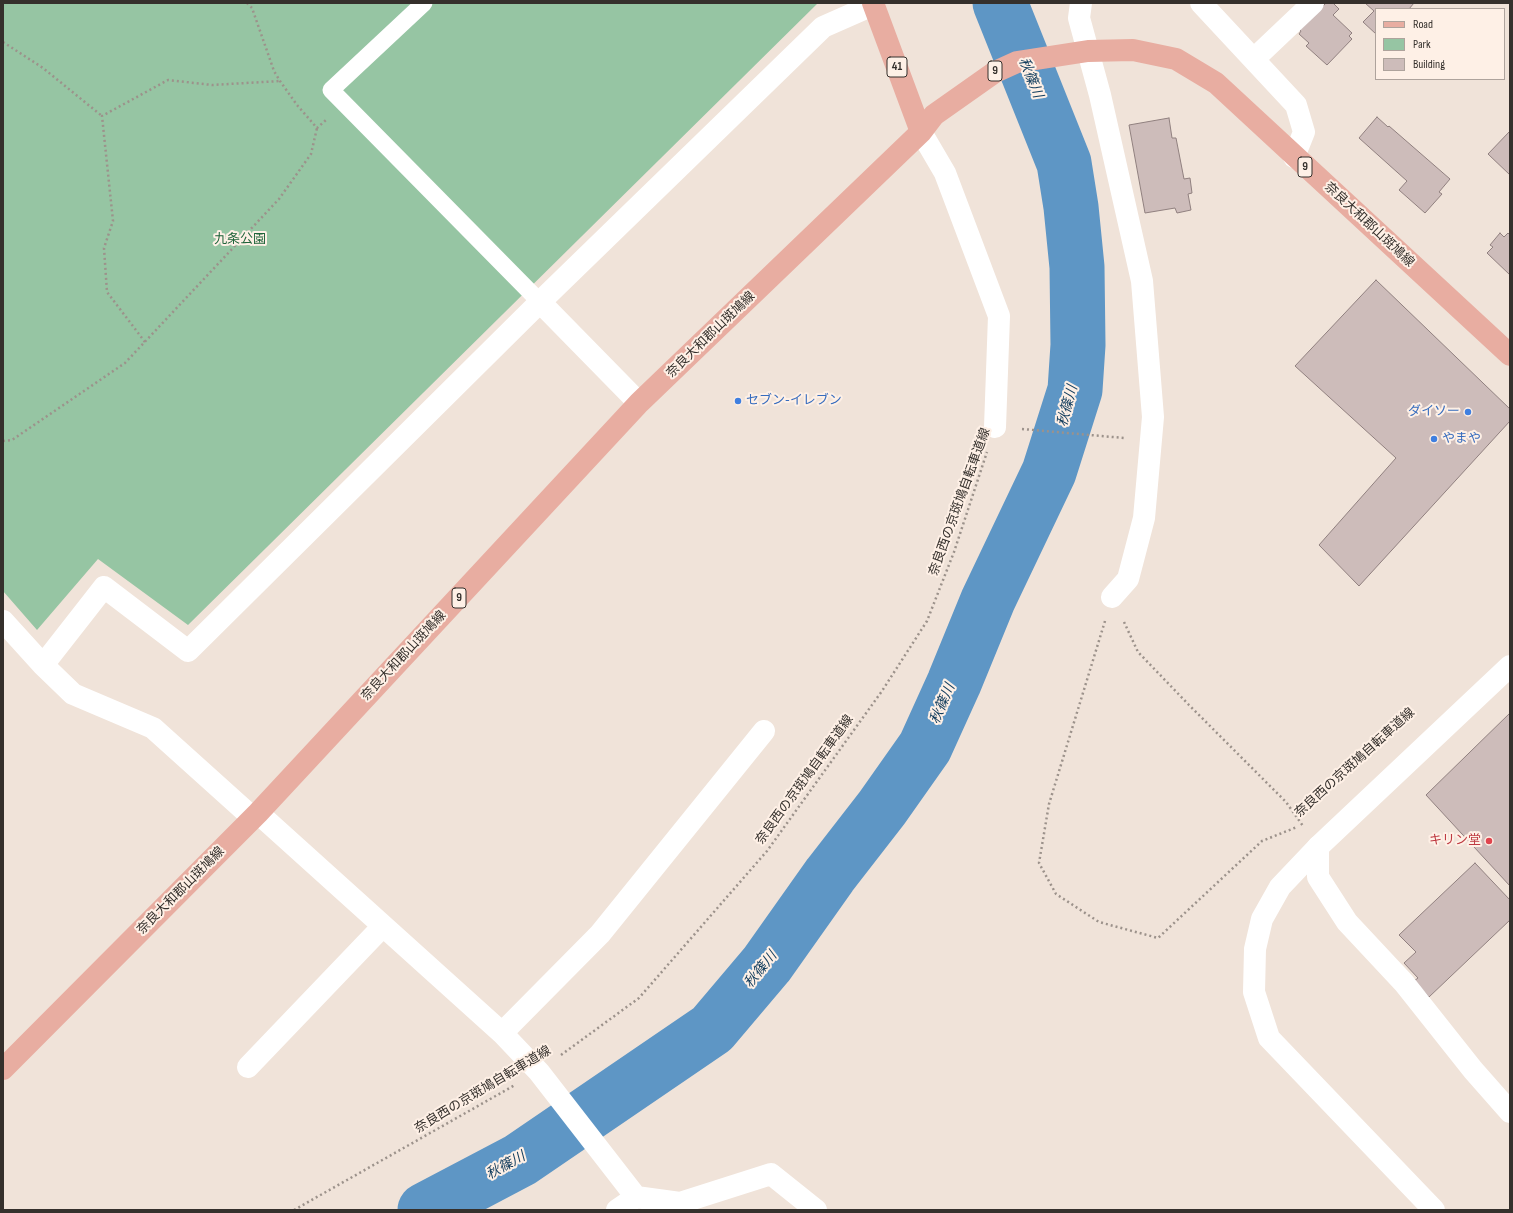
<!DOCTYPE html>
<meta charset="utf-8">
<style>
body{margin:0}
#map{position:relative;width:1513px;height:1213px;overflow:hidden;background:#f0e3d9;font-family:"Sofia Sans Condensed",sans-serif}
canvas{display:block}
.frame{position:absolute;inset:0;border:4px solid #35302c;pointer-events:none}
.legend{position:absolute;left:1375px;top:8px;width:130px;height:72px;box-sizing:border-box;background:#fef0e6;border:1px solid #aea39c;margin:0;padding:5px 7px;list-style:none;font-size:12px;color:#35302c}
.legend li{display:flex;align-items:center;gap:8px;height:20px}
.legend b{width:20px;border:1px solid #aea39c}
</style>
<div id="map">
<canvas width="1513" height="1213"></canvas>
<div class="frame"></div>
<ul class="legend">
<li><b style="height:5px;background:#e8ada1"></b>Road</li>
<li><b style="height:11px;background:#96c5a3"></b>Park</li>
<li><b style="height:11px;background:#cdbcba"></b>Building</li>
</ul>
</div>
<script>
const c = document.querySelector('canvas').getContext('2d');
c.lineJoin = 'round';
function fillPath(path, color) { c.fillStyle = color; c.fill(path, 'evenodd'); }
const poly = rows => new Path2D(rows.map(r => 'M' + r).join(''));
function strokePath(path, color, width, dash) { c.strokeStyle = color; c.lineWidth = width; c.lineCap = dash ? 'butt' : 'round'; c.setLineDash(dash || []); c.stroke(path); }
function label(font, color, halo, rows, align = 'center') {
  c.font = font + ' "Sofia Sans Condensed","Noto Sans JP",sans-serif'; c.lineWidth = 4; c.setLineDash([]); c.textBaseline = 'middle'; c.strokeStyle = halo; c.fillStyle = color; for (const [text, x, y, turn = 0] of rows) {
    c.save(); c.translate(x, y); c.rotate((+turn || 0) * Math.PI / 180); c.textAlign = isNaN(turn) ? turn : align; if (halo) c.strokeText(text, 0, 0); c.fillText(text, 0, 0); c.restore();
  }
}
fillPath(poly([
 [3,3,816,3,817,4,188,625,98,559,37,630,3,591]
]), '#96c5a3');
strokePath(poly([
 [425,1210,520,1160,712,1029,767,964,830,875,882,808,925,747,954,683,988,600,1049,472,1075,390,1078,345,1077,267,1071,207,1064,163,1000,3]
]), '#5e96c5', 55);
const building = poly([
 [1326,3,1333,3,1339,9,1333,15,1352,33,1349,36,1352,39,1327,65,1306,46,1309,43,1299,34,1301,31,1300,30,1326,3],
 [1365,3,1414,3,1409,9,1376,9,1376,34,1363,22,1374,11,1365,3],
 [1377,117,1388,127,1389,126,1450,179,1439,192,1442,194,1425,213,1399,190,1407,181,1359,138,1377,117],
 [1169,118,1172,138,1176,138,1184,179,1190,178,1192,193,1188,194,1191,210,1177,213,1175,208,1145,213,1129,125,1169,118],
 [1510,131,1510,175,1488,154,1510,131],
 [1500,233,1504,237,1508,233,1510,235,1510,275,1487,253,1493,247,1490,245,1500,233],
 [1376,280,1510,409,1510,421,1359,586,1319,545,1396,458,1295,366,1376,280],
 [1510,713,1510,886,1426,795,1510,713],
 [1475,863,1510,900,1510,920,1429,997,1414,981,1418,978,1404,963,1416,952,1399,935,1475,863]
]);
fillPath(building, '#cdbcba');
strokePath(building, '#90807f', 1);
strokePath(poly([
 [247,3,252,8,274,71,280,81,297,105,317,128,326,120],
 [3,42,43,68,102,116],
 [145,342,107,292,104,248,113,221,102,116,168,80,212,85,280,81],
 [1022,429,1124,438],
 [3,441,12,440,125,363,279,199,311,154,317,128],
 [1105,621,1049,804,1039,863,1056,894,1099,922,1158,938,1262,841,1297,827],
 [1124,622,1138,652,1189,705,1286,802,1303,826],
 [561,1055,639,998,767,851,882,691,927,621,954,552,987,452],
 [294,1210,515,1085]
]), '#9c928b', 2.5, [2, 3]);
strokePath(poly([
 [424,3,331,90,540,302]
]), '#fff', 17);
strokePath(poly([
 [1081,3,1079,18,1100,95,1142,281,1153,417,1144,518,1128,579,1112,597],
 [1201,3,1296,105,1304,132,1294,157],
 [1254,59,1313,3],
 [921,132,945,173,999,316,995,427],
 [540,302,823,27,873,5],
 [3,621,43,665,73,694,153,728,253,818],
 [43,665,104,587,188,651,540,302,639,403],
 [258,813,502,1033,539,1072,636,1197,680,1203,771,1174,816,1210],
 [1318,847,1318,877,1347,922,1404,983,1473,1070,1510,1112],
 [502,1033,600,934,764,731],
 [248,1067,383,926],
 [617,1210,636,1197]
]), '#fff', 22);
strokePath(poly([
 [1434,1210,1269,1038,1254,992,1255,949,1262,919,1280,887,1318,847,1510,666]
]), '#fff', 22);
strokePath(poly([
 [873,3,921,132],
 [3,1069,258,813,639,403,921,132,934,115,995,72,1017,62,1088,51,1133,50,1176,59,1216,83,1510,355]
]), '#e8ada1', 22);
for (const [x, y, r, color] of [
 [738,401,4,"#3f7fe0"],
 [1468,412,4,"#3f7fe0"],
 [1434,439,4,"#3f7fe0"],
 [1489,841,4,"#e0444e"]
]) { const dot = new Path2D(); dot.arc(x, y, r, 0, 2 * Math.PI); c.fillStyle = color; c.fill(dot); strokePath(dot, '#fef0e6', 1.5); }
for (const [x, y, w] of [
 [897,67,20],
 [995,71,14],
 [1305,167,14],
 [459,598,14]
]) { const box = new Path2D(); box.roundRect(x - w / 2, y - 10, w, 20, 3); c.fillStyle = '#fef0e6'; c.fill(box); strokePath(box, '#35302c', 1); }
label('bold 12px', '#35302c', null, [
 ["41",897,67],
 ["9",995,71],
 ["9",1305,167],
 ["9",459,598]
]);
label('13px', '#35302c', '#fef0e6', [
 ["奈良大和郡山斑鳩線",1369,225,43],
 ["奈良大和郡山斑鳩線",711,335,-44],
 ["奈良西の京斑鳩自転車道線",960,502,-70],
 ["奈良大和郡山斑鳩線",404,656,-47],
 ["奈良西の京斑鳩自転車道線",1355,763,-42],
 ["奈良西の京斑鳩自転車道線",805,780,-54],
 ["奈良大和郡山斑鳩線",181,891,-45],
 ["奈良西の京斑鳩自転車道線",483,1090,-31]
]);
label('13px', '#1e6339', '#fef0e6', [
 ["九条公園",240,240]
]);
label('13px', '#366cbe', '#fef0e6', [
 ["セブン-イレブン",746,401],
 ["ダイソー",1460,412,"right"],
 ["やまや",1442,439]
], 'left');
label('13px', '#be3a42', '#fef0e6', [
 ["キリン堂",1481,841]
], 'right');
label('italic 14px', '#113c5d', '#fef0e6', [
 ["秋篠川",1030,78,68],
 ["秋篠川",1068,406,-75],
 ["秋篠川",943,704,-67],
 ["秋篠川",761,970,-51],
 ["秋篠川",506,1166,-29]
]);
</script>
